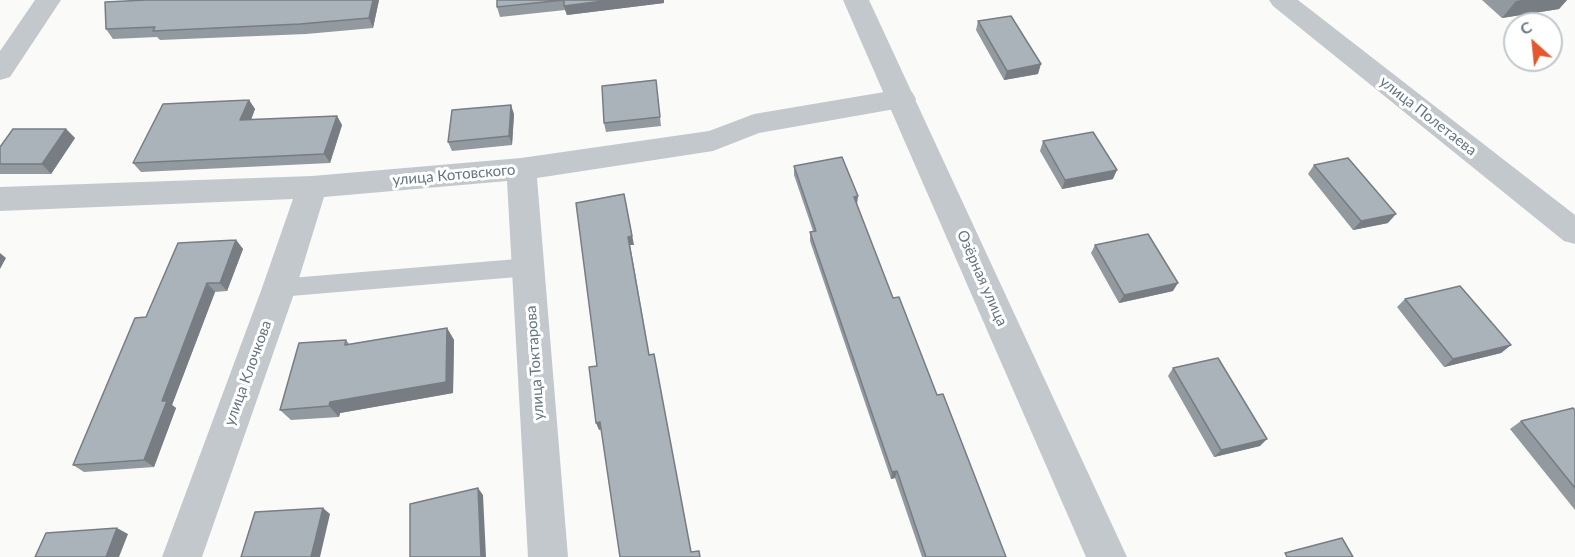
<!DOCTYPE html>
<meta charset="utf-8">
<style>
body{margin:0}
#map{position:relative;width:1575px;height:557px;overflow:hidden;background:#fafaf8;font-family:Lato,sans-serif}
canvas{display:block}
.north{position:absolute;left:1503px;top:12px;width:60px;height:60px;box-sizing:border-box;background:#fff;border:2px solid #c1c8cd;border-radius:50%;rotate:333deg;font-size:16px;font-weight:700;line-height:24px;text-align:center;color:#657683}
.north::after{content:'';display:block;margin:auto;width:21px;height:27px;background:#e4572e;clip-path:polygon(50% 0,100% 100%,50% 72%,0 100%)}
</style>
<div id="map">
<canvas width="1575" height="557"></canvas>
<div class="north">С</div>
</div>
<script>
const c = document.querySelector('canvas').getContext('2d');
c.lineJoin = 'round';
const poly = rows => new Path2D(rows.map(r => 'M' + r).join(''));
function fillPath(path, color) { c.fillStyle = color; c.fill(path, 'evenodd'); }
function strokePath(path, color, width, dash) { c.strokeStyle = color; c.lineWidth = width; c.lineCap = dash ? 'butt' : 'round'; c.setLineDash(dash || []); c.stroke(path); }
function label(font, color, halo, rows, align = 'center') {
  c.font = font + ' Lato,sans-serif'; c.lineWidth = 6; c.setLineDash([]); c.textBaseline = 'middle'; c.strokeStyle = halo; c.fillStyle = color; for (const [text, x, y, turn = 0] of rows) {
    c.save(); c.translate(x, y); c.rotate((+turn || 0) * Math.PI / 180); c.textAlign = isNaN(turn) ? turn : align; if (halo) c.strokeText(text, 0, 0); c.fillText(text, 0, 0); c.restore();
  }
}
fillPath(poly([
 [529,258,537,261,540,267,537,273,529,276,279,297,271,295,268,288,271,281,279,279,529,258]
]), '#c3c8cc');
fillPath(poly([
 [35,0,61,0,10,77,0,80,0,51,35,0],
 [1269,0,1298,0,1575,215,1575,244,1564,241,1273,6,1269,0],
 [902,89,912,92,916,99,912,106,759,133,713,151,537,178,568,557,528,557,507,181,324,197,296,288,202,557,162,557,262,288,293,199,0,211,0,187,312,176,521,158,709,131,754,114,902,89]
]), '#c3c8cc');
fillPath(poly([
 [843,0,869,0,1127,557,1086,557,843,0]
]), '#c3c8cc');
fillPath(poly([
 [146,0,379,0,373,28,306,34,160,40,157,37,113,39,106,29],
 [497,0,664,0,664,3,567,15,565,10,500,17,497,7],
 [1482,0,1567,0,1559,9,1502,18],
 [978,21,1038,74,1004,80,976,30],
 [656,80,661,126,606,132,604,123],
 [249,100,255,109,251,120,337,116,342,125,330,163,141,172,133,163],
 [514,114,512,145,452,151,448,142],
 [66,129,75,138,51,174,0,174,0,147],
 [1043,141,1113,179,1062,189,1040,151],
 [1314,165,1388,223,1353,230,1308,174],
 [794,166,857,205,893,298,937,395,1006,557,922,557,895,478,891,479,810,241,810,232,813,231,794,175],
 [236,240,243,249,227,291,215,292,172,405,176,408,154,467,84,472,73,465],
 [1095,245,1173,291,1119,303,1091,253],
 [1405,299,1511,345,1501,353,1444,367,1397,307],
 [447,328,454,340,453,393,340,413,339,417,291,420,280,410,346,340,350,345],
 [1173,368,1260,446,1214,457,1168,376],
 [1575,410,1575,510,1510,429,1521,421]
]), '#929a9f');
fillPath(poly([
 [373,0,379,0,373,28,369,18],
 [611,0,664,0,664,3,567,15,564,6],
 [1522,0,1567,0,1559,9,1502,18,1516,1],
 [1041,64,1038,74,1004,80,1007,71],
 [249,100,255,109,247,130,240,120],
 [511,105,514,114,512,145,509,136],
 [337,116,342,125,330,163,324,154],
 [66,129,75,138,51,174,42,164],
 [1117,170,1113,179,1062,189,1065,180],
 [858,196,857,205,854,197],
 [626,203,634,245,630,245,651,363,628,237],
 [1396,214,1388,223,1353,230,1361,221],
 [236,240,243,249,227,291,220,283],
 [0,253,6,258,0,269],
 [207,283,215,292,172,405,176,408,154,467,144,460,162,401],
 [1178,283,1173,291,1119,303,1124,295],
 [447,328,454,340,453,393,340,413,339,417,329,406,330,402],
 [1511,345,1501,353,1444,367,1453,359],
 [600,422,603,429,599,430,596,423],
 [1267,439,1260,446,1214,457,1221,450],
 [897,471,895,478,891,479,892,472],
 [478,488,483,495,486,557,481,557],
 [323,508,330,514,320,557,311,557],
 [117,528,128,534,119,557,106,557]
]), '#777d82');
const building = poly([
 [146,0,373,0,369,18,300,24,153,31,155,27,106,29,105,2,146,0],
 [497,0,611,0,564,6,564,0,497,7,497,0],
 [1011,16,1041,64,1007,71,978,21,1011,16],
 [656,80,660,117,604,123,602,86,656,80],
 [249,100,240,120,337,116,324,154,133,163,163,104,249,100],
 [511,105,509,136,448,142,452,110,511,105],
 [13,129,66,129,42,164,0,164,0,147,13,129],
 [1093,132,1117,170,1065,180,1043,141,1093,132],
 [842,157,858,196,854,197,893,298,899,297,937,395,943,394,1006,557,926,557,897,471,892,472,810,232,816,231,794,166,842,157],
 [1348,158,1396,214,1361,221,1314,165,1348,158],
 [624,194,632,236,628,237,649,355,654,354,691,552,699,551,700,557,620,557,600,422,596,423,589,367,597,366,576,203,624,194],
 [1148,234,1178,283,1124,295,1095,245,1148,234],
 [236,240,220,283,207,283,162,401,167,401,144,460,73,465,135,318,146,317,178,243,236,240],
 [1460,286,1511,345,1453,359,1405,299,1460,286],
 [447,328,446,382,330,402,329,406,280,410,299,343,346,340,345,345,447,328],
 [1218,358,1267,439,1221,450,1173,368,1218,358],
 [1573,408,1575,410,1575,488,1521,421,1573,408],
 [478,488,481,557,410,557,410,504,478,488],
 [323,508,311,557,241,557,255,512,323,508],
 [117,528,106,557,35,557,46,533,117,528],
 [1342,538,1353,557,1287,557,1285,553,1342,538]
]);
fillPath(building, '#aab3b9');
strokePath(building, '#777d82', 1.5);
label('15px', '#657683', '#fff', [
 ["улица Полетаева",1428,116,38],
 ["улица Котовского",454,175,-5],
 ["Озёрная улица",982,278,66],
 ["улица Токтарова",535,363,-94],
 ["улица Клочкова",248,373,-70]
]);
</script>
